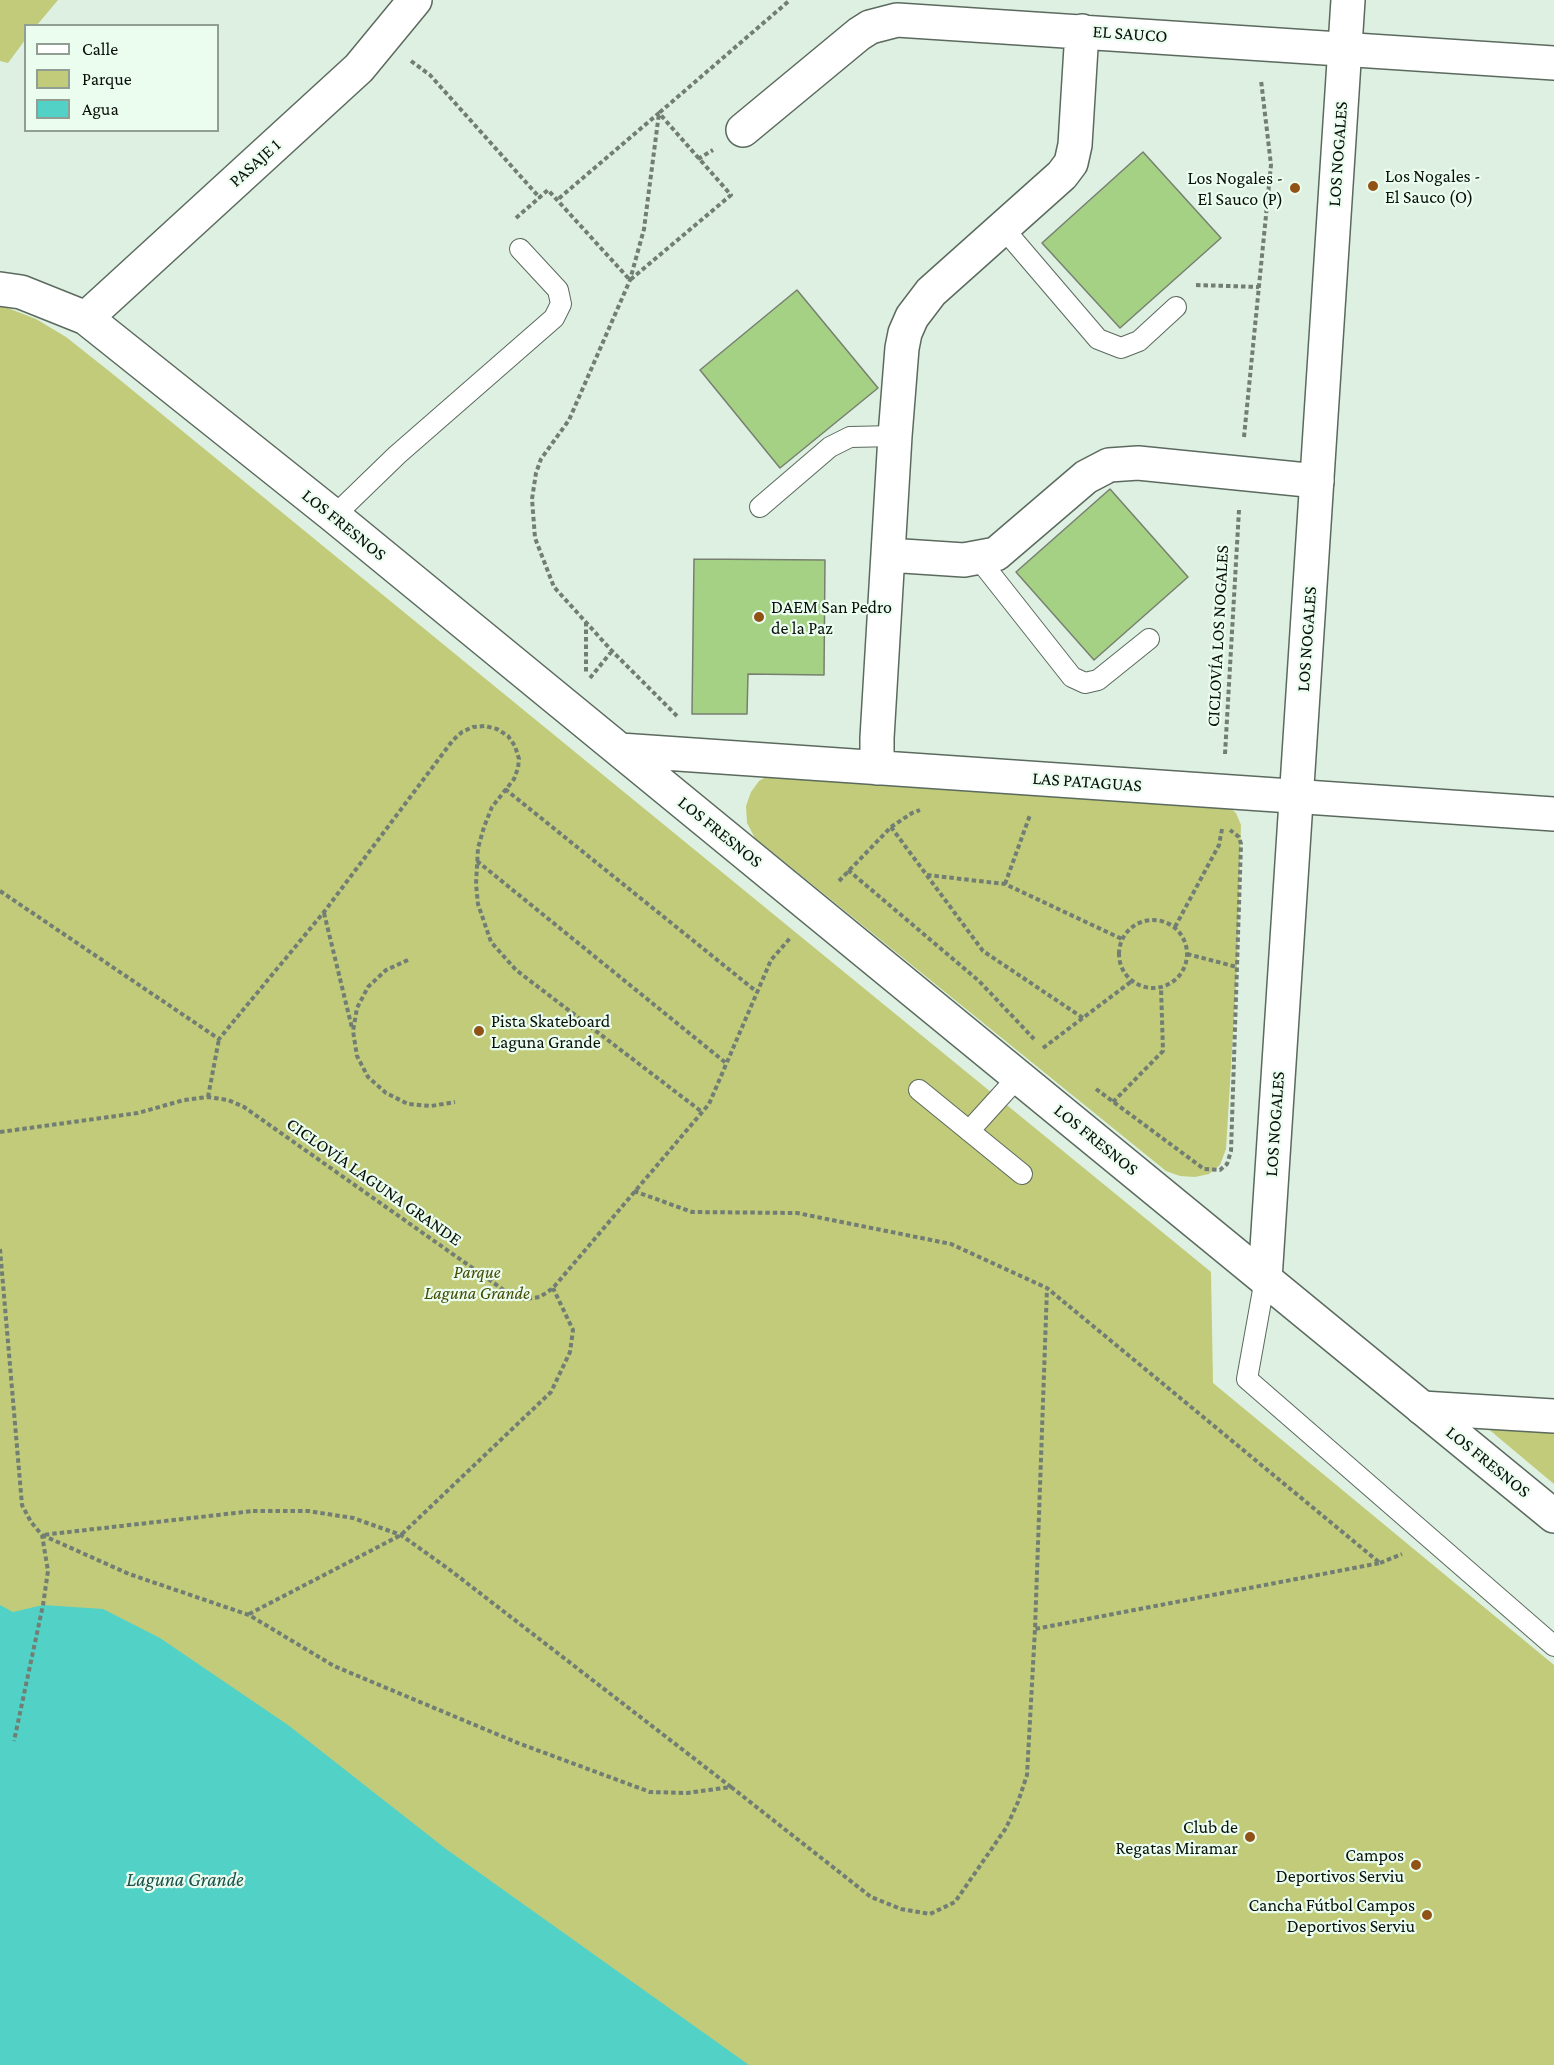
<!DOCTYPE html>
<meta charset="utf-8">
<style>
body{margin:0}
#map{position:relative;width:1554px;height:2065px;overflow:hidden;background:#def0e1;font-family:"Crimson Pro",serif}
canvas{display:block}
.legend{position:absolute;left:24px;top:24px;width:195px;height:108px;box-sizing:border-box;background:#ebfdef;border:2px solid #919e93;margin:0;padding:8px 10px;list-style:none;font-size:18px;color:#090f0a}
.legend li{display:flex;align-items:center;gap:12px;height:30px}
.legend b{width:30px;border:2px solid #919e93}
</style>
<div id="map">
<canvas width="1554" height="2065"></canvas>
<ul class="legend">
<li><b style="height:8px;background:#fff"></b>Calle</li>
<li><b style="height:16px;background:#c1cb79"></b>Parque</li>
<li><b style="height:16px;background:#52d2c7"></b>Agua</li>
</ul>
</div>
<script>
const c = document.querySelector('canvas').getContext('2d');
c.lineJoin = 'round';
function fillPath(path, color) { c.fillStyle = color; c.fill(path, 'evenodd'); }
const poly = rows => new Path2D(rows.map(r => 'M' + r).join(''));
function strokePath(path, color, width, dash) { c.strokeStyle = color; c.lineWidth = width; c.lineCap = dash ? 'butt' : 'round'; c.setLineDash(dash || []); c.stroke(path); }
function label(font, color, halo, rows, align = 'center') {
  c.font = font + ' "Crimson Pro",serif'; c.lineWidth = 4.5; c.setLineDash([]); c.textBaseline = 'middle'; c.strokeStyle = halo; c.fillStyle = color; for (const [text, x, y, turn = 0] of rows) {
    c.save(); c.translate(x, y); c.rotate((+turn || 0) * Math.PI / 180); c.textAlign = isNaN(turn) ? turn : align; if (halo) c.strokeText(text, 0, 0); c.fillText(text, 0, 0); c.restore();
  }
}
fillPath(poly([
 [0,0,58,0,37,25,26,26,25,40,8,63,0,61],
 [0,305,36,319,66,337,109,371,1211,1272,1213,1383,1554,1665,1554,2065,0,2065],
 [771,774,1229,807,1236,813,1241,825,1237,967,1226,1149,1220,1165,1209,1174,1195,1177,1180,1176,1166,1171,755,838,747,823,746,806,751,792,759,781],
 [1474,1417,1554,1423,1554,1484]
]), '#c1cb79');
fillPath(poly([
 [0,1605,13,1612,43,1605,103,1609,160,1638,288,1725,446,1849,749,2065,0,2065]
]), '#52d2c7');
const building = poly([
 [1143,152,1221,238,1120,328,1042,243,1143,152],
 [797,290,878,388,780,468,700,370,797,290],
 [1110,489,1188,577,1094,660,1016,572,1110,489],
 [694,559,825,560,824,675,748,674,747,714,692,714,694,559]
]);
fillPath(building, '#a5d184');
strokePath(building, '#778070', 1.5);
const service = poly([
 [1003,228,1098,339,1121,348,1139,341,1176,307],
 [760,507,830,447,850,437,895,436],
 [334,516,397,455,554,318,561,304,558,290,520,249],
 [978,558,1072,677,1085,683,1098,680,1149,639],
 [919,1090,1022,1174],
 [969,1131,1018,1077],
 [1265,1279,1247,1379,1554,1646]
]);
const minor = poly([
 [743,130,859,34,870,27,897,20,1554,63],
 [0,289,21,292,86,318,334,516,1265,1279],
 [86,318,359,68,415,0],
 [888,555,964,560,996,554,1086,477,1109,465,1138,463,1317,481],
 [620,750,1554,814],
 [877,768,877,738,895,436,902,348,905,333,912,317,931,292,1062,175,1071,163,1075,145,1082,31],
 [1422,1408,1554,1416]
]);
const tertiary = poly([
 [1348,0,1265,1279,1554,1516]
]);
strokePath(service, '#5b6a5e', 22);
strokePath(minor, '#5b6a5e', 36);
strokePath(tertiary, '#5b6a5e', 36);
strokePath(poly([
 [411,61,430,75,540,198],
 [698,159,713,150],
 [516,218,548,190,630,280,731,195,659,113,557,200],
 [1196,285,1259,287],
 [1244,437,1271,165,1261,80],
 [586,622,586,674],
 [590,678,612,651],
 [677,716,612,651,554,587,535,538,532,499,536,473,541,459,569,420,630,280,644,229,659,113,790,0],
 [1225,754,1239,510],
 [505,789,757,992],
 [891,827,983,951,1083,1018],
 [477,861,726,1063],
 [848,870,979,981,1034,1039],
 [927,875,1005,884,1122,939],
 [839,881,891,827,912,813,920,810],
 [1005,884,1030,815],
 [0,891,219,1039,324,912,453,740,462,732,473,727,485,726,497,729,508,736,515,746,519,759,518,768,514,779,492,807,484,827,478,848,476,884,478,904,491,942,516,970,702,1112],
 [324,913,352,1028],
 '1119 954a34 34 0 1 1 68 0a34 34 0 1 1-68 0Z',
 [1175,927,1219,845,1222,829],
 [1187,954,1237,967],
 [408,960,386,970,368,987,357,1008,353,1031,357,1056,368,1077,386,1093,408,1104,431,1106,455,1102],
 [1043,1048,1132,981],
 [1096,1089,1204,1169,1220,1170,1227,1164,1231,1151,1241,844,1239,837,1230,830],
 [208,1097,219,1039],
 [1113,1102,1163,1051,1161,987],
 [0,1132,138,1113,184,1100,208,1097,228,1100,244,1107,508,1293,525,1299,540,1297,553,1288,709,1104,771,960,791,937],
 [634,1191,692,1212,797,1213,951,1244,1047,1288],
 [0,1249,22,1505,31,1522,42,1535,48,1571,43,1605,14,1741],
 [253,1511,308,1511,353,1518,401,1535,450,1570,731,1787,687,1793,650,1792,518,1743,334,1666,249,1615,129,1574,42,1535,253,1511],
 [1380,1563,1402,1554],
 [249,1614,401,1535,551,1392,570,1352,573,1330,553,1288],
 [731,1787,871,1897,901,1909,930,1914,955,1902,1006,1828,1018,1802,1027,1775,1035,1629,1047,1288,1380,1563,1035,1629]
]), '#727e74', 4, [4.5, 3]);
strokePath(service, '#fff', 20);
strokePath(minor, '#fff', 33);
strokePath(tertiary, '#fff', 33);
for (const [x, y, r, color] of [
 [1373,186,6,"#905315"],
 [1295,188,6,"#905315"],
 [759,617,6,"#905315"],
 [479,1031,6,"#905315"],
 [1250,1837,6,"#905315"],
 [1416,1865,6,"#905315"],
 [1427,1915,6,"#905315"]
]) { const dot = new Path2D(); dot.arc(x, y, r, 0, 2 * Math.PI); c.fillStyle = color; c.fill(dot); strokePath(dot, '#ebfdef', 2); }
label('18px', '#090f0a', '#ebfdef', [
 ["EL SAUCO",1130,34,4],
 ["LOS NOGALES",1338,154,-86],
 ["PASAJE 1",255,163,-42],
 ["LOS FRESNOS",344,525,39],
 ["CICLOVÍA LOS NOGALES",1218,636,-87],
 ["LOS NOGALES",1307,639,-86],
 ["LAS PATAGUAS",1087,782,4],
 ["LOS FRESNOS",720,832,39],
 ["LOS NOGALES",1275,1124,-86],
 ["LOS FRESNOS",1096,1140,39],
 ["CICLOVÍA LAGUNA GRANDE",374,1182,35],
 ["LOS FRESNOS",1488,1462,39]
]);
label('18px', '#090f0a', '#ebfdef', [
 ["Los Nogales -",1385,176,"left"],
 ["El Sauco (O)",1385,197,"left"],
 ["Los Nogales -",1283,178],
 ["El Sauco (P)",1283,199],
 ["DAEM San Pedro",771,607,"left"],
 ["de la Paz",771,628,"left"],
 ["Pista Skateboard",491,1021,"left"],
 ["Laguna Grande",491,1042,"left"],
 ["Club de",1238,1827],
 ["Regatas Miramar",1238,1848],
 ["Campos",1404,1855],
 ["Deportivos Serviu",1404,1876],
 ["Cancha Fútbol Campos",1415,1905],
 ["Deportivos Serviu",1415,1926]
], 'right');
label('italic 18px', '#444a03', '#ebfdef', [
 ["Parque",477,1272],
 ["Laguna Grande",477,1293]
]);
label('italic 20px', '#1b524d', '#ebfdef', [
 ["Laguna Grande",185,1880]
]);
</script>
